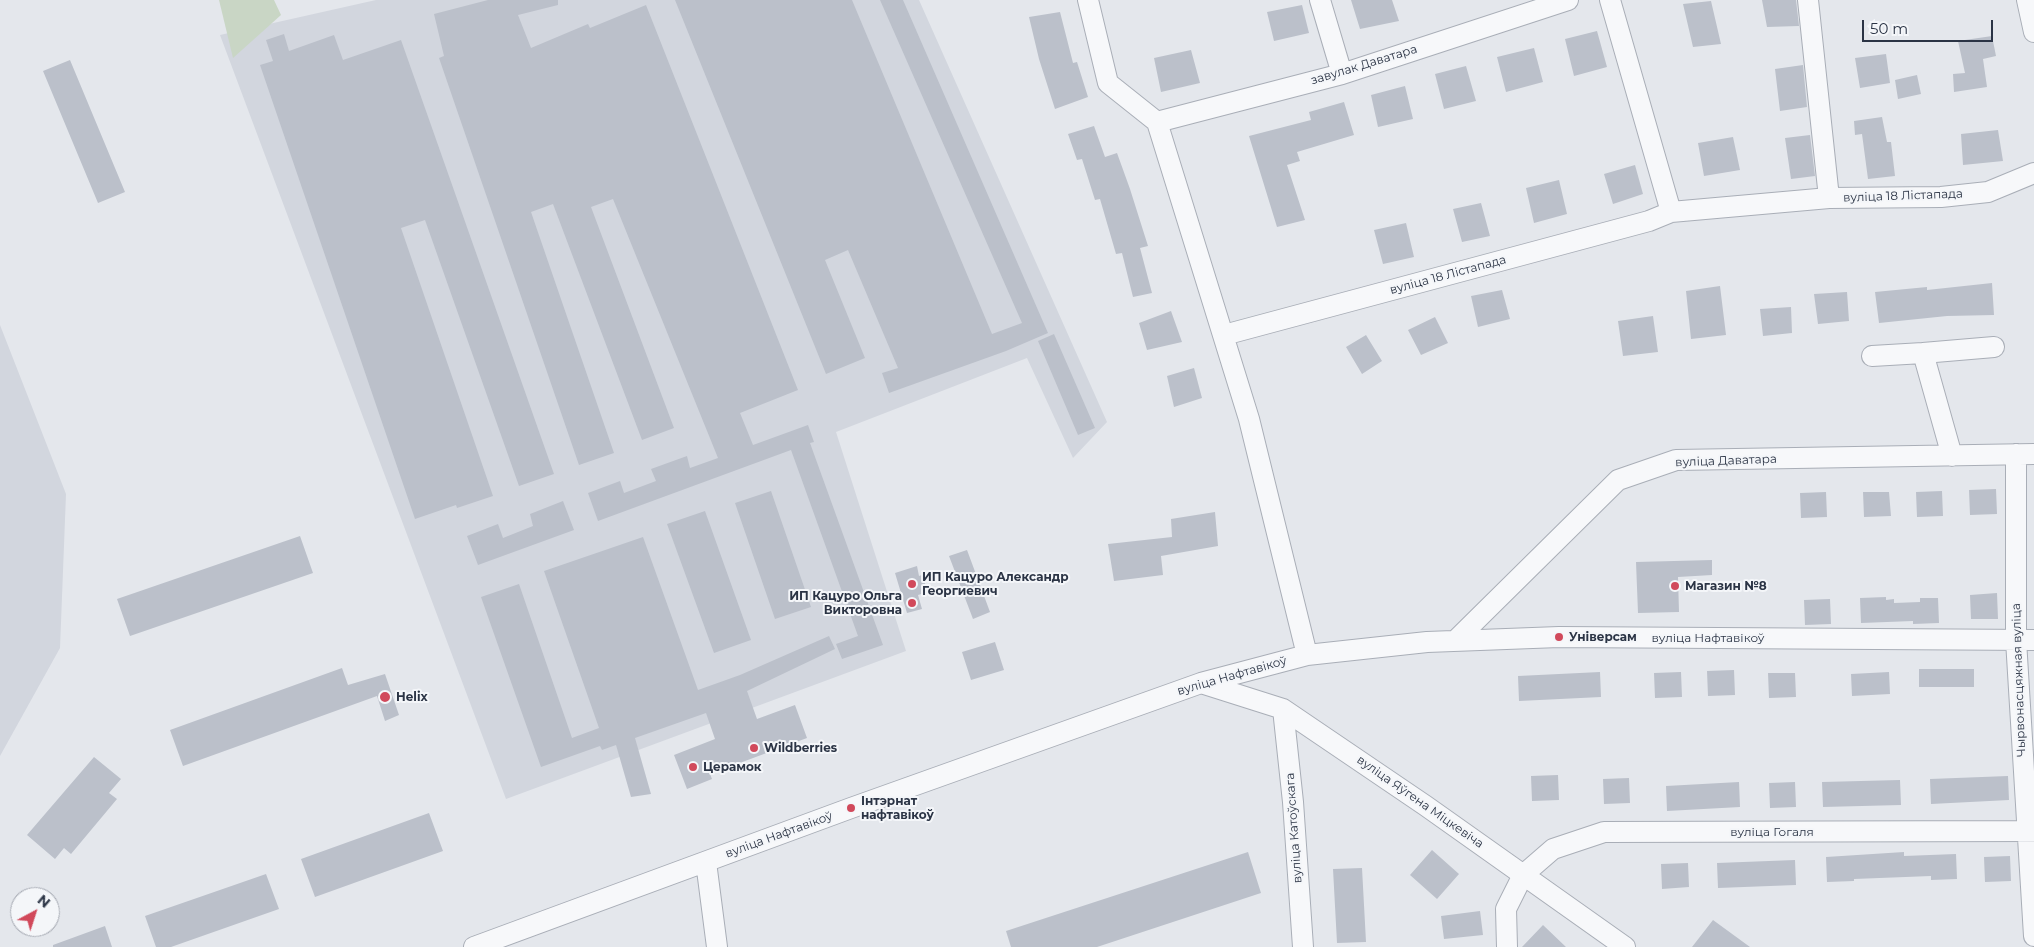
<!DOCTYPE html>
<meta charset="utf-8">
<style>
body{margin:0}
#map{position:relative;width:2034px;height:947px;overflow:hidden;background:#e4e7ec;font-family:Montserrat,sans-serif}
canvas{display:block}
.north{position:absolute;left:10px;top:887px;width:50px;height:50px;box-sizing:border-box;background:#f4f6f9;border:1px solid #a4a8b1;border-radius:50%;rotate:40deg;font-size:14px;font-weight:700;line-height:20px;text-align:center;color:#2b3445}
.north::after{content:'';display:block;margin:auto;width:18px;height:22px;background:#d1495b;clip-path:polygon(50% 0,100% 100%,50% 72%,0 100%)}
.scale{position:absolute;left:1862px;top:20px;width:131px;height:22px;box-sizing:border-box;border:2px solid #2b3445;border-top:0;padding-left:6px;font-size:15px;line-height:18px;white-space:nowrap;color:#2b3445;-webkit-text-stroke:4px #f4f6f9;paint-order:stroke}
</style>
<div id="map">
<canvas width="2034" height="947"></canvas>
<div class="north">N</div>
<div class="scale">50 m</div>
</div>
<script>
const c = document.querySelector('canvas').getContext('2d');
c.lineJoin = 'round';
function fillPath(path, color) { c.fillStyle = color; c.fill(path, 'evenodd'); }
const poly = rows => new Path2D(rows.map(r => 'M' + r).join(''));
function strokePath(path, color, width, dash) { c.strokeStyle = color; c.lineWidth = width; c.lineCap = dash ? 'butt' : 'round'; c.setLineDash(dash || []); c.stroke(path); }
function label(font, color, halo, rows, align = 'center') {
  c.font = font + ' Montserrat,sans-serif'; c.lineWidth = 4; c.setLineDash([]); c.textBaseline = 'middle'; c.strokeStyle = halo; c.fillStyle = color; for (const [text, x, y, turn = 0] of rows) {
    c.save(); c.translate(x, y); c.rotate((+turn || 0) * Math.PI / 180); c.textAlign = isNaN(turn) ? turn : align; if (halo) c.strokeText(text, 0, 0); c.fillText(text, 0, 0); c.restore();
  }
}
fillPath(poly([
 [376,0,919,0,1107,422,1073,458,1027,358,836,432,906,651,506,799,220,35],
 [0,325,66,494,60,648,0,756]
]), '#d2d6de');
fillPath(poly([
 [219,0,274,0,281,15,233,58]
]), '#c9d6c5');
fillPath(poly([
 [488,0,558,0,558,5,518,15,531,48,588,24,590,28,646,5,798,390,740,413,753,445,808,425,814,442,810,443,883,645,842,659,836,644,858,636,791,450,598,521,588,493,620,481,624,493,656,481,651,469,687,456,690,468,718,458,613,199,591,207,674,428,642,440,553,204,531,212,614,453,579,465,439,58,444,56,434,14],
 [675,0,852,0,992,334,1022,323,880,0,903,0,1048,333,1006,351,889,393,882,373,898,368,848,250,825,260,865,358,826,374],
 [1351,0,1392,0,1399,21,1360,29],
 [1762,0,1796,0,1799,26,1767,27],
 [1711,1,1721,44,1693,47,1683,4],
 [1302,5,1309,33,1274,41,1267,12],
 [1060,12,1073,63,1077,62,1088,97,1055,109,1039,59,1029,17],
 [1597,31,1607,67,1574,76,1565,39],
 [284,34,289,51,334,35,343,60,401,40,554,474,519,486,425,220,401,228,493,496,457,508,456,505,415,519,260,65,273,61,266,40],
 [1992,36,1996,56,1983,59,1987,87,1954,92,1953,74,1965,73,1958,41],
 [1534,48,1543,82,1506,92,1497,57],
 [1191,50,1200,83,1161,92,1154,58],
 [1886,54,1890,83,1860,88,1855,58],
 [70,60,125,192,98,203,43,71],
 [1803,65,1807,107,1780,111,1775,69],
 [1466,66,1476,101,1444,109,1435,74],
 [1917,75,1921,94,1898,99,1895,80],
 [1405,86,1413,119,1378,127,1371,95],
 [1344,102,1354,135,1297,152,1300,161,1287,165,1305,220,1277,227,1249,136,1311,120,1309,112],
 [1882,117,1887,142,1891,142,1895,176,1868,179,1862,134,1855,135,1854,121],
 [1094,126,1105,157,1117,153,1130,189,1148,246,1140,248,1152,293,1133,297,1122,253,1116,254,1100,199,1095,200,1082,159,1077,160,1068,134],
 [1998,130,2003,161,1963,165,1961,134],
 [1810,135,1815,176,1791,179,1785,138],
 [1733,137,1740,170,1704,176,1698,143],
 [1635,165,1643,194,1613,204,1604,174],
 [1559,180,1567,214,1534,223,1526,188],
 [1481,203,1490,236,1462,242,1453,209],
 [1406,223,1414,257,1383,264,1374,230],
 [1992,283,1994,315,1947,316,1879,323,1875,292,1927,287,1927,290],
 [1720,286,1726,335,1691,339,1686,291],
 [1502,290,1510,319,1478,327,1471,296],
 [1847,292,1849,321,1818,324,1814,294],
 [1791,307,1792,333,1763,336,1760,309],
 [1171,311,1182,342,1147,350,1139,323],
 [1653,316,1658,352,1623,356,1618,321],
 [1435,317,1448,343,1421,355,1408,330],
 [1054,334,1095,428,1078,435,1038,341],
 [1366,335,1382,361,1362,374,1346,347],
 [1194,368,1202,398,1174,407,1167,376],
 [1996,489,1997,514,1970,515,1969,490],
 [771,491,811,607,775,619,735,503],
 [1942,491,1943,516,1917,517,1916,492],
 [1826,492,1827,517,1801,518,1800,493],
 [1863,492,1889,492,1891,516,1864,517],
 [563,501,574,530,478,565,467,536,498,524,503,538,533,526,530,514],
 [705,511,751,640,714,653,667,524],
 [1215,512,1218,546,1161,556,1163,575,1114,581,1108,544,1172,537,1171,519],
 [300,536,313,573,130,636,117,599],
 [643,537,698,690,740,675,829,636,835,649,747,691,757,719,795,705,807,738,710,774,712,779,687,789,674,755,715,739,706,713,635,738,651,794,631,797,616,745,602,750,600,746,541,767,481,597,519,584,572,738,599,728,544,571],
 [967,550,990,612,973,619,949,556],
 [1712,560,1712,575,1678,577,1679,612,1638,613,1636,562],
 [917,566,919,576,922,575,928,592,918,595,922,609,907,613,895,573],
 [1997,593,1998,619,1971,619,1970,595],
 [1886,597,1886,600,1894,599,1894,603,1920,602,1920,598,1938,598,1939,623,1913,624,1913,621,1861,623,1860,598],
 [1830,599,1831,624,1805,625,1804,600],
 [995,642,1004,670,971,680,962,652],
 [342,668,348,685,385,674,399,715,385,721,377,696,183,766,170,730],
 [1919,669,1974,669,1974,687,1919,687],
 [1734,670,1735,695,1708,696,1707,671],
 [1600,672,1601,697,1519,701,1518,676],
 [1681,672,1682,697,1655,698,1654,673],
 [1889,672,1890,694,1852,696,1851,674],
 [1768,673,1795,673,1796,697,1769,698],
 [94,757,121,779,109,793,117,799,71,854,64,848,55,859,27,835],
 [1558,775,1559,800,1532,801,1531,776],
 [2008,776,2009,800,1931,804,1930,779],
 [1629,778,1630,803,1604,804,1603,779],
 [1900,780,1901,805,1823,807,1822,782],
 [1739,782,1740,807,1667,811,1666,786],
 [1795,782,1796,807,1770,808,1769,783],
 [429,813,443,851,315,897,301,859],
 [1432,850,1459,874,1437,899,1410,875],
 [1248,852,1261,893,1097,947,1011,947,1006,931],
 [1904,852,1904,856,1956,854,1957,879,1931,880,1931,876,1854,879,1854,881,1827,882,1826,857],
 [2010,856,2011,881,1985,882,1984,857],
 [1795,860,1796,885,1718,888,1717,863],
 [1688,863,1689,887,1662,889,1661,864],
 [1362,868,1366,942,1337,943,1333,869],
 [266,874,279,909,171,947,156,947,145,916],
 [1480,911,1483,935,1444,939,1441,916],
 [1713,920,1750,947,1692,947],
 [1543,925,1566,947,1522,947],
 [105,926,112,947,53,947,53,945]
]), '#bbc0ca');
const minor = poly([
 [1088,0,1108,83,1157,122,1249,419,1307,655],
 [1320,0,1342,74],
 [1610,0,1671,212],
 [1808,0,1829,198],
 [2027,0,2034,32],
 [1157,122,1342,74,1568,0],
 [1224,335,1649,221,1671,212,1829,198,1941,197,1988,192,2034,173],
 [1923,353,1994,347],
 [1872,356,1923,353,1952,456],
 [2016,454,2016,640,2034,936],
 [1456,640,1618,480,1676,460,2034,454],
 [1201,683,1283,709,1426,806,1625,947],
 [1283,709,1293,802,1303,947],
 [706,862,717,947],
 [474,947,851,808,1201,683,1307,655,1427,642,1559,637,2034,640],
 [1507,947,1506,909,1523,875,1553,849,1604,832,2034,831]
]);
strokePath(minor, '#a9aeb7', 22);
strokePath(minor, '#f7f8fa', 20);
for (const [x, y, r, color] of [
 [912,584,5,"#d1495b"],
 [1675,586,5,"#d1495b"],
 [912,603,5,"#d1495b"],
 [1559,637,5,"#d1495b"],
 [385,697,6,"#d1495b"],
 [754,748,5,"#d1495b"],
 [693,767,5,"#d1495b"],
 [851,808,5,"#d1495b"]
]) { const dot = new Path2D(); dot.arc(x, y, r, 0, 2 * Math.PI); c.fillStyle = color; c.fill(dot); strokePath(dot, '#f4f6f9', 2); }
label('12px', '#2b3445', '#f4f6f9', [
 ["завулак Даватара",1364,65,-17],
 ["вуліца 18 Лістапада",1903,196,-2],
 ["вуліца 18 Лістапада",1448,275,-15],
 ["вуліца Даватара",1726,461,-2],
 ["вуліца Нафтавікоў",1708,638],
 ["вуліца Нафтавікоў",1232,676,-16],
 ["Чырвонасцяжная вуліца",2019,680,-92],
 ["вуліца Яўгена Міцкевіча",1420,802,35],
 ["вуліца Катоўскага",1294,828,-94],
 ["вуліца Гогаля",1772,832],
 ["вуліца Нафтавікоў",779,835,-20]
]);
label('bold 12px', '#2b3445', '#f4f6f9', [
 ["ИП Кацуро Александр",922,577],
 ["Георгиевич",922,591],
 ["Магазин №8",1685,586],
 ["ИП Кацуро Ольга",902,596,"right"],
 ["Викторовна",902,610,"right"],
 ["Універсам",1569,637],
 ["Helix",396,697],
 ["Wildberries",764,748],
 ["Церамок",703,767],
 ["Інтэрнат",861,801],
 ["нафтавікоў",861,815]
], 'left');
</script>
